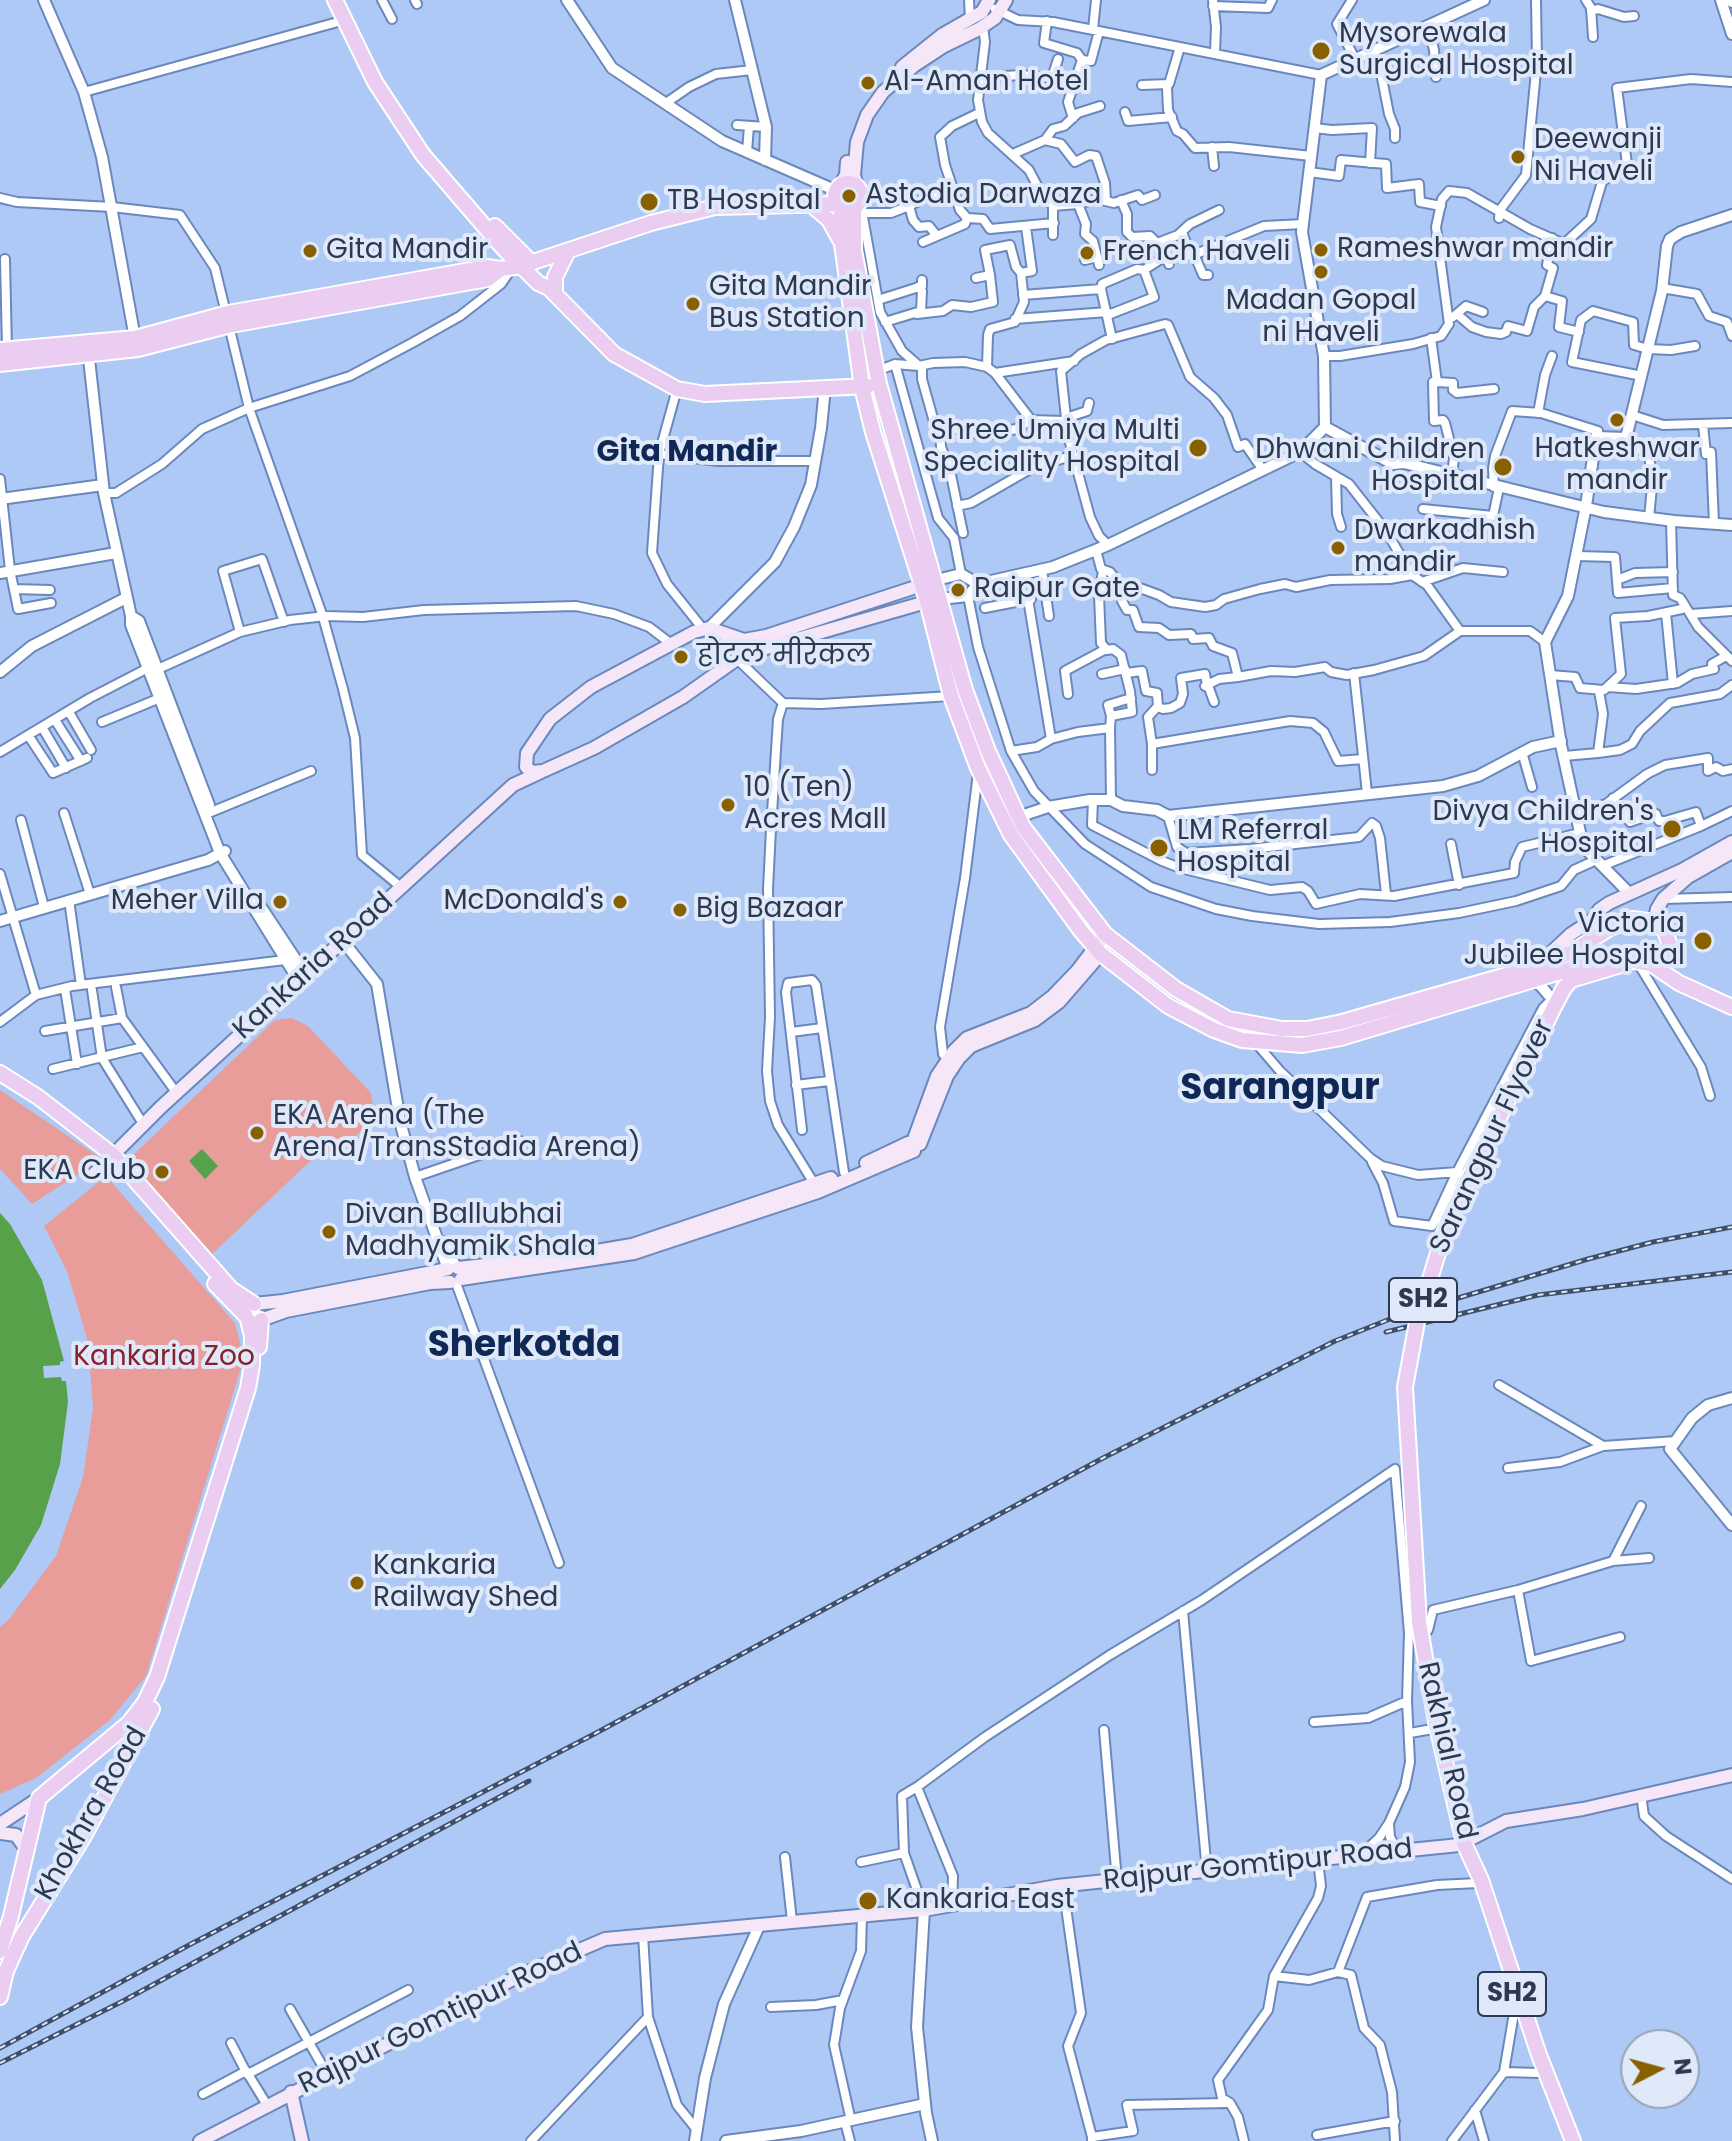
<!DOCTYPE html>
<meta charset="utf-8">
<style>
body{margin:0}
#map{position:relative;width:1732px;height:2141px;overflow:hidden;background:#aec9f6;font-family:Poppins,sans-serif}
canvas{display:block}
.north{position:absolute;left:1620px;top:2029px;width:80px;height:80px;box-sizing:border-box;background:#dfe9fa;border:2px solid #97a3b6;border-radius:50%;rotate:84deg;font-size:22px;font-weight:700;line-height:32px;text-align:center;color:#2c3950}
.north::after{content:'';display:block;margin:auto;width:28px;height:36px;background:#886000;clip-path:polygon(50% 0,100% 100%,50% 72%,0 100%)}
</style>
<div id="map">
<canvas width="1732" height="2141"></canvas>
<div class="north">N</div>
</div>
<script>
const c = document.querySelector('canvas').getContext('2d');
c.lineJoin = 'round';
function fillPath(path, color) { c.fillStyle = color; c.fill(path, 'evenodd'); }
const poly = rows => new Path2D(rows.map(r => 'M' + r).join(''));
function strokePath(path, color, width, dash) { c.strokeStyle = color; c.lineWidth = width; c.lineCap = dash ? 'butt' : 'round'; c.setLineDash(dash || []); c.stroke(path); }
function label(font, color, halo, rows, align = 'center') {
  c.font = font + ' Poppins,"Noto Sans Devanagari",sans-serif'; c.lineWidth = 8; c.setLineDash([]); c.textBaseline = 'middle'; c.strokeStyle = halo; c.fillStyle = color; for (const [text, x, y, turn = 0] of rows) {
    c.save(); c.translate(x, y); c.rotate((+turn || 0) * Math.PI / 180); c.textAlign = isNaN(turn) ? turn : align; if (halo) c.strokeText(text, 0, 0); c.fillText(text, 0, 0); c.restore();
  }
}
fillPath(poly([
 [292,1018,308,1026,371,1093,374,1112,371,1121,353,1139,328,1153,323,1149,209,1257,128,1164,132,1156,275,1020],
 [0,1090,102,1159,32,1204,0,1169],
 [106,1176,235,1323,244,1358,146,1676,110,1720,36,1778,0,1794,0,1627,9,1619,56,1556,83,1477,93,1408,88,1342,67,1271,44,1226]
]), '#e99d9b');
fillPath(poly([
 [202,1149,218,1166,205,1179,189,1161],
 [0,1213,10,1224,42,1280,64,1361,60,1362,60,1365,43,1366,44,1378,61,1377,62,1381,66,1381,68,1402,60,1464,41,1525,15,1570,0,1589]
]), '#56a14a');
const minor = poly([
 [382,0,392,19],
 [415,0,417,4],
 [969,0,970,20],
 [1213,0,1216,27,1215,53],
 [1352,0,1337,24,1355,59],
 [1586,0,1591,8,1593,37],
 [1213,6,1268,8,1272,0],
 [995,9,1018,20,1053,22,1321,75],
 [1591,11,1598,9,1624,17,1634,16],
 [1047,21,1044,43,1077,53,1082,60,1091,61,1099,31],
 [1428,25,1434,50,1436,77],
 [983,27,985,42,978,100,982,122,988,133,1029,170,1040,191,1053,206,1053,235],
 [1093,29,1096,0],
 [1373,51,1379,63,1389,114,1395,129,1395,138],
 [979,80,988,77,1021,75,1052,78,1058,59],
 [1142,85,1169,84,1180,47],
 [1167,88,1168,110,1177,131,1183,134,1195,148,1229,147,1311,156],
 [84,92,345,20],
 [666,103,689,87,716,74,752,70],
 [1125,112,1128,121,1172,117],
 [1073,118,1068,102,1082,60],
 [737,125,766,127],
 [1314,128,1332,130,1372,128,1370,163],
 [1045,140,1061,144,1075,162,1089,155,1096,156,1105,183,1106,201],
 [1212,147,1214,166],
 [747,152,749,126],
 [1013,154,1045,140,1053,129,1064,126,1078,113,1100,106],
 [1309,172,1339,176,1341,160,1386,164,1387,188,1419,184,1420,202,1441,206],
 [0,198,17,202,112,207,180,215,215,268,249,408,323,617,343,689,355,738,362,855,396,883],
 [1121,200,1127,214,1127,232,1132,237,1150,236,1157,243,1178,235,1190,224,1219,210],
 [1078,204,1086,224,1085,234,1093,241,1099,265],
 [909,206,951,185],
 [1053,206,1078,204,1097,199,1114,203,1138,195,1142,200,1155,195],
 [858,207,863,217,880,312,902,351,918,365],
 [861,213,891,213,909,206,913,220,919,227,929,226,937,236],
 [967,218,983,219,990,229,1054,223],
 [1499,218,1500,210,1526,175,1537,61,1536,0],
 [1182,232,1191,256,1264,226,1303,224],
 [923,242,965,224,967,218,960,210,945,165,940,137,952,126,979,113],
 [1194,254,1203,275,1208,275],
 [5,259,7,349],
 [1085,260,1097,257],
 [1021,273,1032,271,1026,227],
 [976,278,990,275,985,250,1010,245,1016,267,1021,273,1024,302,1015,322,990,329,988,335,987,367],
 [1662,288,1697,294,1709,316,1727,322,1732,336],
 [1101,289,1112,339],
 [1023,295,1101,289,1102,284,1137,269,1144,270,1161,259,1168,260,1169,264],
 [1545,296,1562,301,1559,327,1579,332],
 [878,300,922,286,922,280],
 [917,314,943,311,952,305,971,307,993,302,990,275],
 [1108,315,1154,297,1144,270],
 [1458,315,1472,327,1486,332,1501,334,1506,332,1508,326,1527,331,1534,307,1545,296,1553,268,1547,265,1552,238],
 [1453,317,1466,306,1483,312],
 [1015,319,1107,312],
 [885,322,921,311,922,291,918,287],
 [1431,338,1437,382,1433,382,1434,421,1443,420,1445,423,1454,458,1452,476],
 [1324,356,1340,356,1413,344,1441,336,1449,324,1436,227,1442,199,1449,191,1467,193,1530,229,1564,244,1591,219,1602,182,1627,164,1617,88,1691,79,1732,82],
 [895,364,919,366,933,363,965,362,987,367,995,373,1031,420,1064,421,1090,517,1099,536,1108,545],
 [922,366,922,379,936,429,967,429,972,433,987,435,1016,429,1031,420],
 [877,371,895,364,938,518,954,538,961,574],
 [995,373,1074,361],
 [1642,376,1572,362,1581,320,1593,311,1633,322,1634,345,1648,349,1671,350,1695,346],
 [1437,382,1453,383,1453,390,1457,393,1494,389],
 [677,389,659,454,652,553,667,584,703,629],
 [1538,413,1545,375,1552,356],
 [1632,415,1663,425,1732,423],
 [1066,418,1087,411,1089,403],
 [1064,421,1066,418,1061,371,1081,354,1106,340,1165,324,1168,325,1190,377,1214,398,1227,415,1238,447,1245,444,1263,470],
 [1703,425,1706,454,1711,452,1714,524],
 [940,431,941,447,950,470,963,533],
 [1627,436,1632,437,1631,449,1649,451,1652,487,1649,518],
 [1300,452,1315,464,1349,484,1386,531,1412,575,1427,585,1460,631,1530,631,1545,642],
 [659,454,718,461,815,461],
 [1336,477,1337,514,1341,527],
 [0,479,10,570,18,609,51,603],
 [1494,487,1493,469,1495,456,1512,411,1541,413,1598,431,1596,437],
 [104,493,116,493,162,464,202,429,249,408,350,376,412,343,460,316,501,284,512,268],
 [957,506,971,503,1032,468,1071,456],
 [1423,509,1493,516,1499,488],
 [1096,550,1101,569,1110,572,1118,582,1122,601,1127,610,1133,610,1139,627,1159,628,1169,635,1191,634,1193,639,1209,638,1213,646,1232,653,1238,677,1271,671,1295,672,1325,667,1331,672,1347,675,1374,670,1424,656,1460,631],
 [1576,556,1615,557,1618,593,1673,588],
 [1042,570,1049,616],
 [1617,580,1635,573,1673,572],
 [1422,582,1463,568,1503,572],
 [1118,585,1137,587,1159,595,1171,602,1205,607,1216,605,1224,599,1260,589,1285,584,1296,587,1330,580,1390,579,1412,575],
 [14,589,50,590],
 [968,596,978,647,1011,751,1034,791,1085,844,1151,887,1216,909,1252,916,1319,924,1390,922,1459,913,1516,901,1561,886,1574,870,1596,860],
 [1028,599,1051,739],
 [1684,604,1698,627,1732,661],
 [985,608,1031,599],
 [1666,613,1673,684],
 [1691,614,1732,611],
 [240,632,223,571,262,559,284,622],
 [737,659,783,703,778,719,771,829,768,889,770,1017,767,1071,770,1101,778,1125,815,1185],
 [1126,673,1142,671,1146,691,1157,693,1158,707,1163,709,1171,708,1180,703,1183,694,1181,678,1205,674,1207,685],
 [1354,673,1367,793],
 [1102,674,1125,669],
 [1550,675,1575,677,1580,688,1604,690,1621,674,1615,618,1648,616,1682,609,1684,604,1680,598,1673,595,1671,521],
 [1608,687,1636,689,1677,683,1692,674,1714,669,1712,664,1726,656],
 [1068,694,1065,671,1106,649],
 [1214,702,1209,688,1205,686,1219,679,1238,677],
 [783,703,821,704,951,696],
 [69,712,91,750],
 [1111,716,1108,705,1131,698],
 [55,720,81,761],
 [102,722,160,698],
 [42,727,66,768],
 [1110,728,1111,800],
 [28,735,53,773,87,758],
 [1152,744,1290,721,1313,723,1324,732,1338,761,1363,759],
 [1011,751,1037,747,1051,739,1078,732,1110,728,1111,716,1132,712,1130,691,1121,655,1113,649,1107,650,1101,643,1099,595,1103,571],
 [0,752,90,698,148,668,158,669,240,632,290,620,326,616,363,617,424,610,576,606,614,614,649,627,670,643],
 [1522,752,1532,787],
 [1598,753,1620,750,1632,744,1640,731,1670,703,1720,694,1732,685],
 [1564,756,1598,753,1603,714,1599,691],
 [1152,770,1152,744,1148,717,1158,706],
 [1093,800,1092,825,1162,861,1180,868,1270,890,1302,887,1308,891,1316,904,1360,894,1394,896,1514,873,1515,862,1522,847,1580,833],
 [211,812,311,771],
 [64,813,90,894],
 [1576,813,1606,804,1647,774,1665,765,1708,758,1708,771,1716,767,1723,771,1732,769],
 [1168,816,1177,847,1186,853,1250,849,1359,837,1372,823,1376,826,1380,838,1386,894],
 [21,820,44,907],
 [1701,826,1732,811],
 [1451,844,1459,885],
 [1602,866,1701,826,1696,812,1665,821,1659,821,1656,814,1653,814,1630,822,1613,798],
 [0,874,36,995],
 [1664,899,1732,897],
 [69,900,81,985],
 [1636,960,1701,1067,1710,1096],
 [116,987,122,1018,173,1088],
 [65,989,77,1064],
 [92,990,102,1058,140,1119],
 [0,1022,36,995,72,986,285,960],
 [45,1031,122,1018],
 [791,1032,822,1028],
 [1256,1043,1280,1071,1370,1158,1382,1166,1418,1175,1457,1172,1469,1178],
 [951,1061,943,1054,940,1027,965,878,978,773],
 [53,1069,143,1047],
 [796,1085,829,1081],
 [802,1130,786,992,788,983,812,980,816,985,844,1172],
 [1372,1162,1383,1183,1394,1221,1432,1226,1457,1172,1543,1008,1552,999],
 [415,1177,520,1141],
 [456,1283,559,1563],
 [1499,1385,1603,1446,1676,1441],
 [1508,1468,1560,1462,1603,1446],
 [1613,1561,1649,1558],
 [1518,1590,1613,1561,1641,1506],
 [1183,1611,1207,1872],
 [1314,1722,1368,1718,1407,1701],
 [1104,1730,1117,1881],
 [1410,1733,1438,1728],
 [1641,1794,1644,1816,1666,1836,1732,1879],
 [1389,1824,1390,1837,1398,1852],
 [904,1853,924,1910],
 [1363,1853,1379,1838,1389,1823,1405,1787,1410,1762,1407,1701,1409,1633,1428,1630,1433,1610,1518,1590,1531,1661,1620,1637],
 [785,1857,792,1921],
 [861,1862,904,1853,902,1796,917,1787],
 [1063,1886,1081,2013,1068,2046,1092,2137],
 [952,1904,953,1876,917,1787,985,1737,1110,1655,1202,1600,1395,1469,1409,1633],
 [643,1935,648,2017,677,2105,697,2130],
 [1338,1972,1351,1975,1364,2028,1380,2045,1392,2092,1395,2141],
 [1274,1976,1309,1980,1338,1972,1367,1897,1437,1885,1478,1883],
 [771,2007,816,2005,843,2000],
 [290,2009,327,2074],
 [231,2043,247,2074],
 [1504,2072,1539,2073],
 [203,2094,246,2071],
 [267,2105,248,2074,408,1990],
 [1475,2110,1484,2141],
 [851,2121,834,2045,840,2008,861,1951,862,1916],
 [845,2122,850,2141],
 [1317,2135,1395,2121],
 [1092,2140,1092,2137,1133,2131,1127,2105,1227,2103],
 [531,2141,648,2017],
 [1244,2141,1238,2117,1230,2103,1222,2098,1218,2080,1268,2010,1274,1976,1318,1898,1321,1886,1318,1860],
 [1452,2141,1504,2072,1515,2007]
]);
const tertiary = poly([
 [44,0,84,92,102,157,136,344],
 [567,0,612,68,722,141,830,188,838,188],
 [735,0,766,127,765,160],
 [1721,0,1732,34],
 [1730,0,1732,2],
 [88,350,104,493,131,616,131,625,220,853,299,981],
 [1325,427,1393,464,1404,463,1604,512,1674,521,1732,525],
 [0,499,103,485],
 [0,573,116,553],
 [936,580,961,574,978,584],
 [940,599,968,596,978,584,1053,567,1108,545,1300,452,1325,427,1324,356,1302,232,1321,75,1484,0],
 [131,616,139,621,209,805],
 [709,628,775,562,794,527,811,485,821,428,825,387],
 [0,672,32,646,126,598],
 [1018,817,1048,807,1090,800,1111,800,1123,806,1157,810,1168,816,1443,786,1478,776,1533,747,1561,741],
 [1629,893,1583,846,1561,745,1545,642,1568,596,1586,506,1596,437,1626,438,1662,291,1667,246,1670,239,1681,232,1732,215],
 [257,901,306,975],
 [0,921,208,860,225,851],
 [339,936,377,984,400,1121,415,1177,448,1269],
 [1532,980,1541,986,1552,999],
 [443,1242,456,1267],
 [1732,1398,1708,1405,1692,1418,1670,1449,1732,1525],
 [924,1910,917,2027,926,2113,932,2141],
 [695,2141,705,2078,724,2004,760,1924],
 [726,2141,801,2131,925,2104]
]);
const secondary = poly([
 [902,67,942,35,982,12,989,0],
 [840,185,846,175,847,162],
 [857,186,854,175,857,142,867,115,883,92,915,65,944,46,979,29,995,18,1006,0],
 [931,582,766,636,744,640,709,628,694,632,591,687,550,719,527,753,526,767,532,772,543,771,594,748,683,697,737,659,752,652,933,600],
 [1654,922,1657,909,1663,899,1688,877,1732,852],
 [1587,945,1594,919,1599,910,1609,903,1682,870,1732,842],
 [1540,963,1571,934,1594,919],
 [914,1139,937,1076,953,1052,967,1038,1031,1013,1053,996,1077,971,1105,934],
 [920,1144,947,1076,959,1058,971,1046,1035,1020,1059,1002,1098,957],
 [866,1163,908,1143],
 [94,1174,161,1107,513,785,541,772],
 [458,1268,567,1256,632,1245,831,1178],
 [461,1279,634,1253,818,1192,914,1151],
 [254,1304,283,1301,448,1269],
 [261,1320,286,1311,430,1283,450,1282],
 [0,1824,39,1798],
 [0,1833,16,1835,26,1849],
 [291,2092,302,2141],
 [200,2141,521,1975,605,1939,924,1910,1057,1886,1459,1845,1506,1821,1583,1809,1732,1775]
]);
const primary = poly([
 [335,0,375,82,423,155,504,249,538,283,549,288,614,354,677,389,705,394,868,386],
 '835 196a13 13 0 1 1 26 0a13 13 0 1 1-26 0Z',
 [814,207,829,220,840,240],
 [841,208,842,244,862,387,873,432,927,601,951,696,978,768,1011,835,1081,931,1101,954,1168,1006,1214,1030,1242,1040,1302,1045,1341,1038,1597,961],
 [854,209,854,250,879,384,965,690,988,751,1023,827,1105,934,1176,989,1228,1019,1282,1029,1307,1029,1342,1022,1538,966,1572,952,1610,928,1633,919,1654,922,1665,931,1669,943,1665,957,1651,964,1623,959,1593,960,1587,954,1587,945],
 [495,226,531,262],
 [555,294,555,277,567,253],
 [0,350,135,338,228,313,285,303,487,267,501,269,521,266,651,223,715,207,837,204],
 [0,364,138,349,231,325,488,279,501,269],
 [1651,964,1679,983,1732,1007],
 [1555,1005,1564,988,1571,980,1628,963],
 [0,1073,38,1097,113,1155,231,1289,254,1304],
 [215,1284,246,1316],
 [259,1347,261,1320],
 [1419,1622,1436,1722,1464,1843,1481,1880,1539,2055,1573,2141],
 [0,1951,11,1916,39,1798,129,1723,145,1702,157,1677,248,1388,252,1365,252,1336,248,1320],
 [0,1997,6,1971,22,1936,84,1836,152,1709]
]);
strokePath(minor, '#6a88bc', 12);
strokePath(tertiary, '#6a88bc', 14);
strokePath(secondary, '#6a88bc', 16);
strokePath(primary, '#fff', 18);
strokePath(minor, '#fff', 8);
strokePath(tertiary, '#fff', 10);
strokePath(secondary, '#f5e6f8', 12);
strokePath(primary, '#ebcdf1', 14);
const rail = poly([
 [1386,1332,1538,1295,1732,1272],
 [0,2048,189,1945,598,1732,1103,1458,1335,1341,1395,1317,1588,1259,1653,1242,1732,1227],
 [0,2063,123,2001,529,1781]
]);
strokePath(rail, '#404f69', 5);
strokePath(rail, '#dfe9fa', 2, [6]);
const primaryBridge = poly([
 [1419,1622,1405,1387,1417,1322,1448,1220,1555,1005]
]);
strokePath(primaryBridge, '#fff', 18, []);
strokePath(primaryBridge, '#ebcdf1', 14);
for (const [x, y, r, color] of [
 [1321,51,10,"#886000"],
 [868,83,8,"#886000"],
 [1518,157,8,"#886000"],
 [849,196,8,"#886000"],
 [649,202,10,"#886000"],
 [1321,250,8,"#886000"],
 [310,251,8,"#886000"],
 [1087,253,8,"#886000"],
 [1321,272,8,"#886000"],
 [693,304,8,"#886000"],
 [1617,420,8,"#886000"],
 [1198,448,10,"#886000"],
 [1503,467,10,"#886000"],
 [1338,548,8,"#886000"],
 [958,590,8,"#886000"],
 [681,657,8,"#886000"],
 [728,805,8,"#886000"],
 [1672,829,10,"#886000"],
 [1159,848,10,"#886000"],
 [280,902,8,"#886000"],
 [620,902,8,"#886000"],
 [680,910,8,"#886000"],
 [1703,941,10,"#886000"],
 [257,1133,8,"#886000"],
 [162,1172,8,"#886000"],
 [329,1232,8,"#886000"],
 [357,1583,8,"#886000"],
 [868,1901,10,"#886000"]
]) { const dot = new Path2D(); dot.arc(x, y, r, 0, 2 * Math.PI); c.fillStyle = color; c.fill(dot); strokePath(dot, '#dfe9fa', 3); }
for (const [x, y, w] of [
 [1423,1300,68],
 [1512,1994,68]
]) { const box = new Path2D(); box.roundRect(x - w / 2, y - 22, w, 44, 6); c.fillStyle = '#dfe9fa'; c.fill(box); strokePath(box, '#2c3950', 2); }
label('bold 26px', '#2c3950', null, [
 ["SH2",1423,1300],
 ["SH2",1512,1994]
]);
label('28px', '#2c3950', '#dfe9fa', [
 ["Mysorewala",1339,35],
 ["Surgical Hospital",1339,67],
 ["Al-Aman Hotel",884,83],
 ["Deewanji",1534,141],
 ["Ni Haveli",1534,173],
 ["Astodia Darwaza",865,196],
 ["TB Hospital",667,202],
 ["Rameshwar mandir",1337,250],
 ["Gita Mandir",326,251],
 ["French Haveli",1103,253],
 ["Gita Mandir",709,288],
 ["Bus Station",709,320],
 ["Madan Gopal",1321,302,"center"],
 ["ni Haveli",1321,334,"center"],
 ["Shree Umiya Multi",1180,432,"right"],
 ["Speciality Hospital",1180,464,"right"],
 ["Hatkeshwar",1617,450,"center"],
 ["mandir",1617,482,"center"],
 ["Dhwani Children",1485,451,"right"],
 ["Hospital",1485,483,"right"],
 ["Dwarkadhish",1354,532],
 ["mandir",1354,564],
 ["Raipur Gate",974,590],
 ["होटल मीरेकल",697,657],
 ["10 (Ten)",744,789],
 ["Acres Mall",744,821],
 ["Divya Children's",1654,813,"right"],
 ["Hospital",1654,845,"right"],
 ["LM Referral",1177,832],
 ["Hospital",1177,864],
 ["Meher Villa",264,902,"right"],
 ["McDonald's",604,902,"right"],
 ["Big Bazaar",696,910],
 ["Victoria",1685,925,"right"],
 ["Jubilee Hospital",1685,957,"right"],
 ["EKA Arena (The",273,1117],
 ["Arena/TransStadia Arena)",273,1149],
 ["EKA Club",146,1172,"right"],
 ["Divan Ballubhai",345,1216],
 ["Madhyamik Shala",345,1248],
 ["Kankaria",373,1567],
 ["Railway Shed",373,1599],
 ["Kankaria East",886,1901]
], 'left');
label('28px', '#2c3950', '#dfe9fa', [
 ["Kankaria Road",314,967,-42],
 ["Sarangpur Flyover",1493,1137,-65],
 ["Rakhial Road",1446,1751,77],
 ["Khokhra Road",92,1814,-60],
 ["Rajpur Gomtipur Road",1258,1866,-6],
 ["Rajpur Gomtipur Road",441,2019,-26]
]);
label('28px', '#89212a', '#dfe9fa', [
 ["Kankaria Zoo",164,1358]
]);
label('bold 30px', '#0f2855', '#dfe9fa', [
 ["Gita Mandir",687,453]
]);
label('bold 36px', '#0f2855', '#dfe9fa', [
 ["Sarangpur",1280,1090],
 ["Sherkotda",524,1347]
]);
</script>
